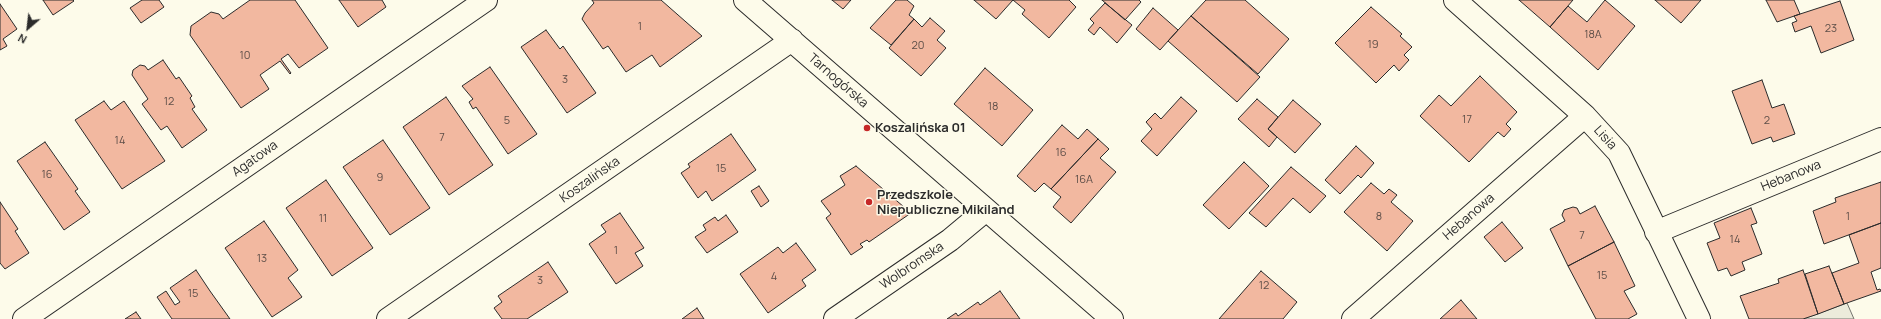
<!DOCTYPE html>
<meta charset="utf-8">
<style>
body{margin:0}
#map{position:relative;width:1881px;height:319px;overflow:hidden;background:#fdfbea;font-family:Manrope,sans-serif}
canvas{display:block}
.north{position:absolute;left:8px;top:8px;width:40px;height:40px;-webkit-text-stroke:3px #fdfbea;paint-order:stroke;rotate:208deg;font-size:11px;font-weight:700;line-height:16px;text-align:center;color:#2b2b2b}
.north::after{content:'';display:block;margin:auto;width:14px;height:18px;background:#2b2b2b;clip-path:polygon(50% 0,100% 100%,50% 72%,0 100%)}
</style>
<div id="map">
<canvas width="1881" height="319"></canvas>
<div class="north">N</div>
</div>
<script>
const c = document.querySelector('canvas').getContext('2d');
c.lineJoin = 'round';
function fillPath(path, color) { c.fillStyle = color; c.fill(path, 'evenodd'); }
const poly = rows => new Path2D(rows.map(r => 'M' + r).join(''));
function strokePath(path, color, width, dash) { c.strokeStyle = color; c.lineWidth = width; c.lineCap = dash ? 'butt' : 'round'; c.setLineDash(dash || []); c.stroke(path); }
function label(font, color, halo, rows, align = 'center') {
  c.font = font + ' Manrope,sans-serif'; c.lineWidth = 3; c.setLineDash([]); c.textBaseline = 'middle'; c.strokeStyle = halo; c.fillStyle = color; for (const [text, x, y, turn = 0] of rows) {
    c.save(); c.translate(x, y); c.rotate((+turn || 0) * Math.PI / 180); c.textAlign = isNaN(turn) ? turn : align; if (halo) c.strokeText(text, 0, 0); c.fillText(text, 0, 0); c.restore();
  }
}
const green = poly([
 [1847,303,1854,319,1803,319,1847,303]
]);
fillPath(green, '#ecebdb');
strokePath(green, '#74746e', 1);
const building = poly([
 [43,0,73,0,74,1,53,15,43,0],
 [142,0,159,0,164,7,141,23,130,8,142,0],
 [250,0,295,0,328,48,299,68,288,54,281,59,291,73,290,74,280,61,260,75,269,89,241,108,190,35,191,26,211,12,219,14,223,19,250,0],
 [339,0,382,0,386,7,358,27,339,0],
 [592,0,661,0,702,36,660,67,652,55,626,72,608,46,603,49,582,19,585,13,594,3,592,0],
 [832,0,851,0,843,9,832,0],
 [896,0,907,0,914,6,909,15,914,19,891,45,870,28,896,0],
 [974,0,1013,0,996,19,974,0],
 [1013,0,1069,0,1076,7,1049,38,1022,14,1025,10,1013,0],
 [1102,0,1139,0,1141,2,1125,20,1102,0],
 [1206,0,1245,0,1289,39,1258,74,1191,16,1206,0],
 [1519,0,1573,0,1550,27,1519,0],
 [1605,0,1635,26,1598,70,1550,27,1568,6,1587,22,1605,0],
 [1655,0,1701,0,1681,23,1655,0],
 [1766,0,1794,0,1800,14,1777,22,1766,0],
 [1840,1,1854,40,1821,53,1811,26,1795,32,1792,23,1797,21,1794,16,1840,1],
 [1105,3,1132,25,1117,43,1100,27,1094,35,1088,30,1094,23,1090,19,1105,3],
 [0,4,17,29,3,39,7,46,0,50,0,4],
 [1371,7,1402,34,1400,36,1412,47,1404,55,1409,60,1399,71,1394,65,1376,83,1335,43,1371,7],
 [1153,8,1178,30,1160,50,1136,29,1153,8],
 [1191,16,1260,77,1237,102,1168,41,1191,16],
 [930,18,945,31,937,40,946,48,921,76,889,48,914,19,922,27,930,18],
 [546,30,560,49,563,46,596,93,567,113,521,47,546,30],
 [163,60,176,79,179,77,192,96,190,98,195,107,192,109,207,130,182,148,167,126,161,130,142,104,148,99,132,75,133,70,140,65,145,66,148,70,163,60],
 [490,67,537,134,508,154,476,107,473,109,469,102,473,99,462,86,490,67],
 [985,68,1033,110,1002,146,954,104,985,68],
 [1480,76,1517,112,1506,124,1511,129,1504,137,1498,132,1469,162,1420,116,1439,95,1451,106,1480,76],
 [1762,80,1772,108,1784,104,1795,134,1773,142,1771,137,1752,144,1732,91,1762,80],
 [446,97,493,165,449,195,403,127,446,97],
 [1181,97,1197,111,1157,156,1141,141,1152,129,1146,122,1155,113,1161,119,1181,97],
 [1257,99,1278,117,1268,129,1277,137,1269,147,1238,119,1257,99],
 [1293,100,1321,124,1295,153,1268,129,1293,100],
 [104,101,111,110,124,101,165,161,122,189,75,120,104,101],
 [1062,125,1078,139,1087,129,1098,139,1051,189,1044,183,1035,192,1017,176,1062,125],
 [731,134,756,170,712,201,706,191,698,198,681,173,690,167,688,164,731,134],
 [1098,139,1109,149,1100,158,1116,172,1071,223,1053,207,1061,197,1051,189,1098,139],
 [383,140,430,208,390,235,343,167,383,140],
 [45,142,78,189,75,191,90,212,64,230,17,161,45,142],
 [1356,146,1374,163,1361,178,1358,175,1340,194,1325,180,1356,146],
 [1244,162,1269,186,1229,229,1203,205,1244,162],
 [856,166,911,213,869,242,867,240,860,244,863,247,851,255,826,218,831,214,821,201,845,185,840,176,856,166],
 [1291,167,1326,196,1310,213,1293,198,1266,227,1249,213,1291,167],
 [326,180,373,248,332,276,286,208,326,180],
 [1881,182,1881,223,1824,244,1813,211,1836,202,1835,198,1881,182],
 [1371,183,1384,194,1389,189,1397,195,1391,202,1413,221,1387,251,1344,212,1371,183],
 [759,186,769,201,761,207,751,191,759,186],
 [0,202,18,229,15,231,29,253,5,269,0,263,0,202],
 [1595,206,1614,242,1568,266,1550,229,1565,221,1562,215,1564,210,1573,207,1577,208,1580,214,1595,206],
 [1751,208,1757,223,1751,225,1762,254,1742,262,1745,270,1731,276,1727,268,1718,271,1707,243,1720,238,1714,223,1751,208],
 [620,213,644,248,635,253,643,266,616,284,589,244,606,232,601,225,620,213],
 [726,215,738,232,707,253,695,237,706,230,703,225,715,217,718,221,726,215],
 [264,221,298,270,288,278,302,297,272,317,225,248,264,221],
 [1502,222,1523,248,1505,262,1484,237,1502,222],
 [1881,223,1881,268,1871,272,1877,290,1880,289,1881,291,1844,304,1832,273,1859,263,1849,235,1881,223],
 [1614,242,1635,286,1624,291,1637,314,1628,319,1596,319,1568,266,1614,242],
 [796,243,816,270,802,280,806,286,768,313,740,274,778,247,783,253,796,243],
 [548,262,568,292,527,319,502,319,494,308,502,302,498,296,548,262],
 [1829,266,1844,304,1818,314,1805,274,1829,266],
 [196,270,210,291,230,319,172,319,157,297,166,291,175,305,180,302,170,288,196,270],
 [1803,270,1818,314,1803,319,1749,319,1740,296,1779,283,1778,279,1803,270],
 [1261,271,1297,302,1283,319,1219,319,1261,271],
 [1000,291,1020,319,947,319,956,313,958,316,978,302,980,305,1000,291],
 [1461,300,1477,319,1440,319,1461,300],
 [697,308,704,319,682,319,697,308],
 [136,312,141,319,125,319,136,312]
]);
fillPath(building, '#f2b8a0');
strokePath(building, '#2b2b2b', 1);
const minor = poly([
 [745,0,1112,319],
 [1455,0,1585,116,1619,153,1699,319],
 [1656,232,1881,139],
 [24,319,486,0],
 [388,319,792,40],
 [835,319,950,240,986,210],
 [1353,319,1585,116]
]);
strokePath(minor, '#2b2b2b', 24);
strokePath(minor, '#fdfbea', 22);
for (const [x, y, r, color] of [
 [867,128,4,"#c62828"],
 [869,202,4,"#c62828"]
]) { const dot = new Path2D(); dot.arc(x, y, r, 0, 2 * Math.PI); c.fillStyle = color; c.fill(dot); strokePath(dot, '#fdfbea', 1.5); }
label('11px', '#5d4e48', null, [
 ["1",640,27],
 ["23",1831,29],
 ["18A",1593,35],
 ["19",1373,45],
 ["20",918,46],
 ["10",245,56],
 ["3",565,80],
 ["12",169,102],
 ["18",993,107],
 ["17",1467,120],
 ["5",507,121],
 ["2",1767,121],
 ["7",442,138],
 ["14",120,141],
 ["16",1061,153],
 ["15",721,169],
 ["16",47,175],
 ["9",380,178],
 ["16A",1084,180],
 ["8",1379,217],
 ["1",1848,217],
 ["11",323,219],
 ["7",1582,236],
 ["14",1735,240],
 ["1",616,251],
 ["13",262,259],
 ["15",1602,276],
 ["4",774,277],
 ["3",540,281],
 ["12",1264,286],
 ["15",193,294]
]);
label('13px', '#2b2b2b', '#fdfbea', [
 ["Tarnogórska",838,81,41],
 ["Lisia",1605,138,48],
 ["Agatowa",255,159,-35],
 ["Hebanowa",1791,176,-22],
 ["Koszalińska",590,180,-35],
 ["Hebanowa",1469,217,-41],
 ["Wolbromska",912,266,-34]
]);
label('bold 13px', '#2b2b2b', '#fdfbea', [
 ["Koszalińska 01",875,128],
 ["Przedszkole",877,195],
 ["Niepubliczne Mikiland",877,210]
], 'left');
</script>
